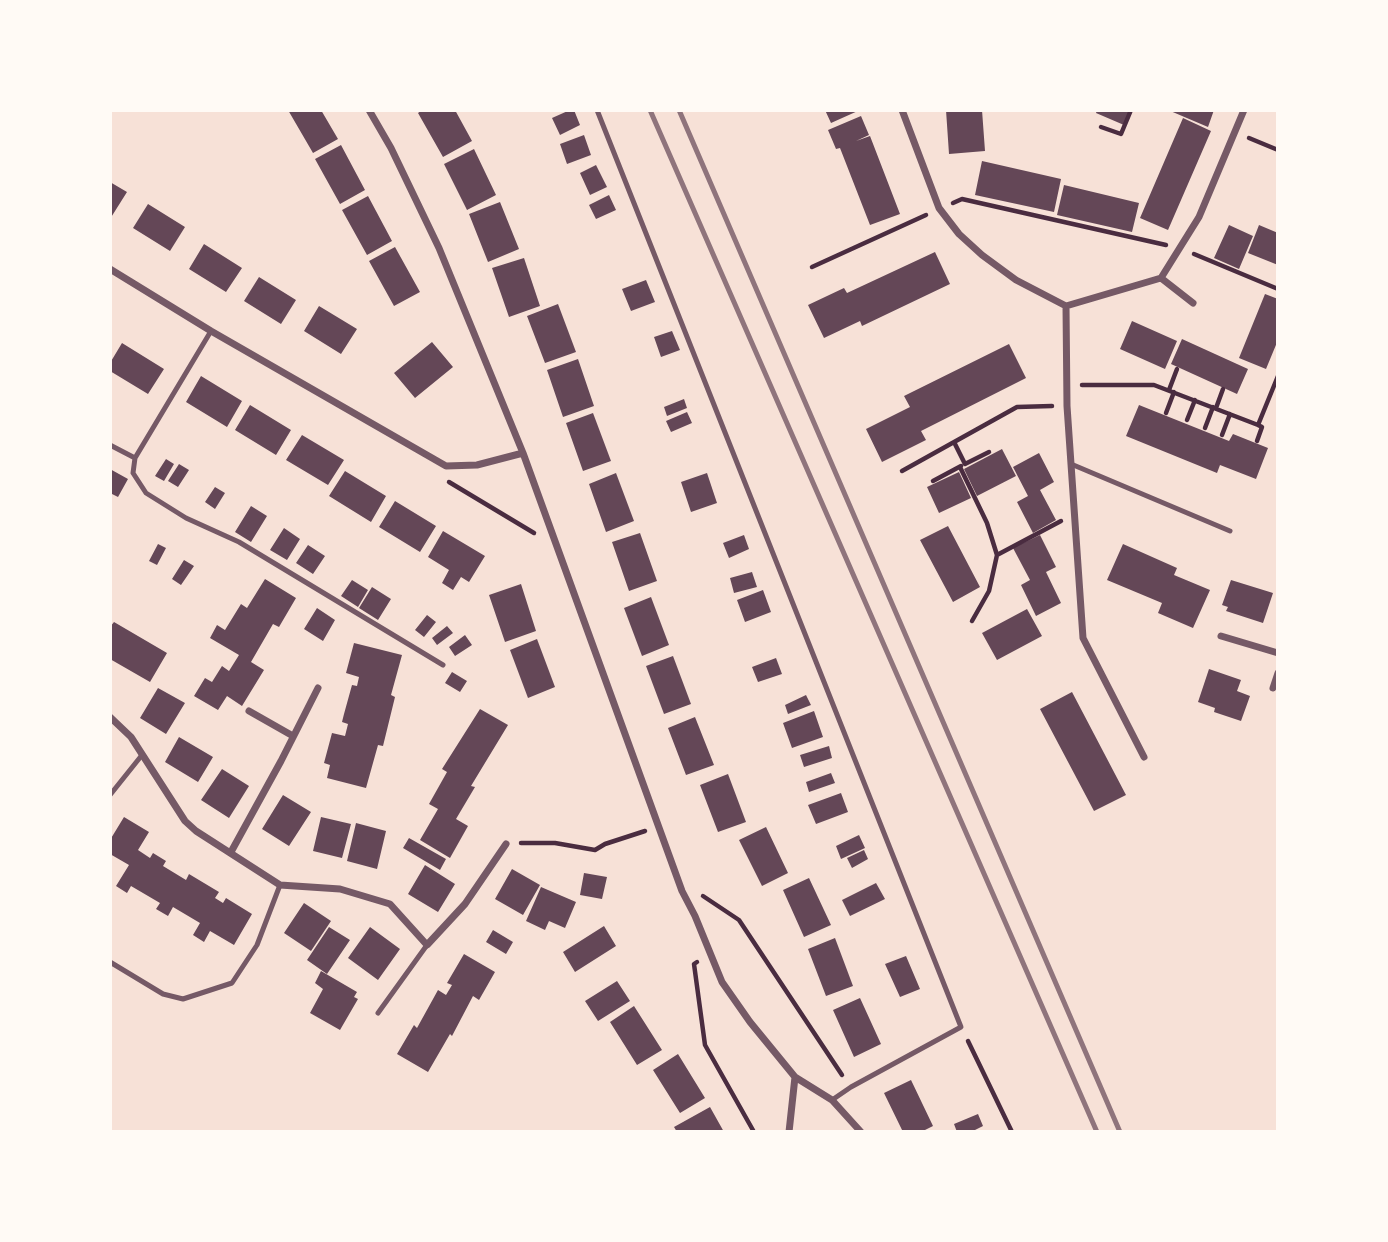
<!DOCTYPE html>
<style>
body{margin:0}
#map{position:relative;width:1388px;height:1242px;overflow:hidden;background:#f7e1d7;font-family:"Public Sans",sans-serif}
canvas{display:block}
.frame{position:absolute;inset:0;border:112px solid #fffaf5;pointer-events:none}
</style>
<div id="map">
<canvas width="1388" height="1242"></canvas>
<div class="frame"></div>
</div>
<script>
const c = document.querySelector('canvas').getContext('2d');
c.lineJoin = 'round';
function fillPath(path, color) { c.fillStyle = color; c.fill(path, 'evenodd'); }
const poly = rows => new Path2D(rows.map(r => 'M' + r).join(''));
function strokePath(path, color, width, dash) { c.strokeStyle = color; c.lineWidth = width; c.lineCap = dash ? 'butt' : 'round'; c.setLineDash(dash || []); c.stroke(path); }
fillPath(poly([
 [288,110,321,110,338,139,313,153],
 [422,110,455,110,472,141,443,157,418,113],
 [570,110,574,110,580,125,560,135,552,118],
 [825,110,860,110,831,123],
 [946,110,982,110,985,151,949,154],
 [1097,110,1130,110,1124,125,1096,113],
 [1168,110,1214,110,1208,127],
 [861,116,869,135,856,141,870,136,900,214,870,225,840,148,836,149,828,130],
 [1183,118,1211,131,1168,230,1140,218],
 [584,135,591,155,567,164,560,144],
 [341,145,365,190,340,204,315,159],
 [474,149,496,195,467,210,444,164],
 [982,161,1061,179,1054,212,975,195],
 [596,165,607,187,590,195,580,173],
 [110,182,127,192,110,219],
 [1064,185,1139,203,1132,232,1057,215],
 [609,195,616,210,596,219,589,205],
 [368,196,392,241,367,255,342,210],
 [500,202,519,249,488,262,469,214],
 [148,204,185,227,170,251,133,228],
 [1229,225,1253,236,1239,269,1214,258],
 [1259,225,1278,233,1278,265,1248,253],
 [204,244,242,268,226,292,189,269],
 [395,247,420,292,394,306,369,261],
 [935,252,950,284,862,326,860,321,824,338,808,305,844,288,847,293],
 [524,258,540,306,509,317,492,268],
 [259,277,296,300,281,324,244,301],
 [646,280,655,302,631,311,622,289],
 [1265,294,1278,299,1278,340,1266,369,1239,358],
 [558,304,576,352,545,363,527,316],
 [319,306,357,329,341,354,304,331],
 [1132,321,1177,341,1165,369,1120,349],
 [672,331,680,350,661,357,654,337],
 [1182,339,1248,369,1237,394,1171,364],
 [432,342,453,367,415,398,394,373],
 [122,343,164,369,148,394,110,371,110,363],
 [1009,344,1026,378,921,431,926,440,882,462,866,429,910,407,904,396],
 [578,359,594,406,563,417,547,370],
 [201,376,242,401,227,427,186,402],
 [684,399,687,408,667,416,664,407],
 [250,405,291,430,276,455,235,430],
 [1139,405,1229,441,1233,434,1268,448,1256,479,1220,465,1217,473,1126,436],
 [687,412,692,423,671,432,666,421],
 [593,413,611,461,583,471,566,423],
 [302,435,344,460,328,485,286,460],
 [1002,449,1016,476,977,496,964,469],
 [1039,453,1054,482,1040,490,1056,520,1033,533,1017,502,1028,496,1013,467],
 [166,459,174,464,164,481,155,476],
 [179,464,189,470,178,487,168,481],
 [110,469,128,479,118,497,110,493],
 [345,471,386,496,371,522,329,496],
 [959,472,971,498,939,513,927,487],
 [616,473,634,521,606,532,589,484],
 [707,473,717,503,691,512,681,482],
 [215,487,225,493,215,509,205,502],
 [395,501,436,526,420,552,379,527],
 [251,506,267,516,251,542,235,532],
 [948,526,980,587,953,602,920,540],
 [284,528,300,539,287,560,270,550],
 [443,531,485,556,469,582,461,577,453,590,442,583,449,570,428,557],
 [640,533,657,581,629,591,612,542],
 [744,535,749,549,729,558,723,543],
 [1040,535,1056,567,1046,572,1061,603,1036,616,1021,585,1030,580,1013,548],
 [158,544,166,548,157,565,149,561],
 [1123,544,1177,568,1174,575,1210,590,1193,628,1158,613,1162,603,1107,580],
 [308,545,325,556,313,574,296,563],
 [184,560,194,566,181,585,172,579],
 [752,572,757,587,734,593,730,578],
 [265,579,296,598,279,627,273,624,251,662,264,670,242,706,227,696,218,710,194,696,205,678,212,682,222,666,229,671,239,655,210,638,217,625,225,630,241,604,247,608],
 [352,580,368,590,358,607,341,596],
 [1231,580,1273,593,1263,623,1226,611,1228,607,1222,605],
 [521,584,536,631,505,642,489,595],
 [372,587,391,599,378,620,359,608],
 [763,590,771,612,745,622,737,600],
 [651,597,669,645,642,656,624,608],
 [317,608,335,620,323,641,304,629],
 [1027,609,1042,636,997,660,982,633],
 [427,615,436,622,424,637,415,630],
 [114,622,167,653,150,682,110,659,110,627],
 [447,626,453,633,437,645,432,638],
 [465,635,472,645,455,656,449,647],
 [537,639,555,687,528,698,510,650],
 [354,643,402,655,391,695,395,697,383,746,378,745,366,788,327,778,330,765,324,763,332,733,345,736,348,724,342,722,344,714,352,685,357,686,359,677,346,673],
 [673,656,691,704,664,714,646,666],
 [776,658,782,674,758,682,752,667],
 [1209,669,1241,680,1237,691,1250,696,1241,721,1214,712,1215,708,1198,702],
 [452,672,467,681,460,692,445,683],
 [158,688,185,703,166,734,140,718],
 [1072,692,1126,795,1094,811,1040,709],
 [806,695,811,705,788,714,785,705],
 [480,709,508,725,471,786,475,787,456,819,468,826,450,858,420,840,438,809,429,804,447,772,442,769],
 [814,711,823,737,792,748,783,723],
 [695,717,714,765,686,775,668,728],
 [179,737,213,757,198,782,165,762],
 [829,746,832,758,804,767,800,755],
 [222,769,249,786,229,818,201,800],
 [831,773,835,783,809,792,806,782],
 [728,774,746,822,718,832,700,785],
 [841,793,848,812,816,824,808,805],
 [283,795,311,812,289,846,262,829],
 [124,817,149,832,138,850,150,858,153,853,166,861,163,866,186,880,189,874,219,892,215,898,223,903,226,898,252,914,234,945,210,931,204,942,193,935,200,923,173,907,168,916,156,909,160,903,131,886,127,893,116,886,129,865,110,854,110,840],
 [321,817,351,824,342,858,313,851],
 [356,823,386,831,377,869,347,861],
 [766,827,788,873,762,886,739,840],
 [859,835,865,848,841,859,836,846],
 [409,838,446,859,440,870,403,848],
 [864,850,868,859,852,868,847,858],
 [425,865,455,884,438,912,408,894],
 [512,869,540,885,523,915,495,899],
 [584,873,607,877,602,899,580,895],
 [809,878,831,925,804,937,783,890],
 [876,883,885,899,850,916,842,900],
 [541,887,576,902,565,928,549,921,545,930,526,921],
 [304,903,331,921,311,951,284,933],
 [604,926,616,946,575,972,563,952],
 [329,927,350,940,327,974,307,960],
 [370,927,400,949,378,980,348,958],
 [493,930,513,942,506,954,486,942],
 [835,938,853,986,826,996,808,949],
 [464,954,495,972,479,1000,473,996,452,1036,450,1034,428,1072,397,1054,414,1025,417,1028,438,990,446,995,452,985,447,983],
 [906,956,920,989,900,997,885,964],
 [321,971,357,992,354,997,358,999,340,1030,310,1013,323,989,315,983],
 [617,981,630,1001,598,1021,585,1001],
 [860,998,881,1044,854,1057,833,1010],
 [634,1006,662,1050,637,1065,610,1022],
 [678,1054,705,1098,680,1113,653,1070],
 [911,1080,933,1126,921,1132,903,1132,884,1093],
 [710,1107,724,1132,677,1132,674,1127],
 [978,1114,983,1126,971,1132,957,1132,954,1124]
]), '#644757');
strokePath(poly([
 [1101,127,1121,134,1131,110],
 [1249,138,1278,150],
 [953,203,962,199,1166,245],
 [1194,254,1278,289],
 [812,267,926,215],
 [1082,385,1154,385,1258,425,1278,376],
 [1169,390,1177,369],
 [1216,408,1223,389],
 [1166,413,1174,392],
 [1187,420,1195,400],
 [1205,428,1213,407],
 [1222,435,1230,414],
 [1257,441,1262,427,1258,425],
 [954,442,965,464,989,452],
 [960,467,987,523,997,555,989,591,972,621],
 [902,471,1017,407,1052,406],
 [933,481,961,466],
 [449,482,534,533],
 [997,555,1061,521],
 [521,843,555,843,595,850,605,844,645,831],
 [703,896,739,920,842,1075],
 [697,962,694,964,705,1045,754,1132],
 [968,1041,1012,1132]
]), '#4a2c40', 4.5);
strokePath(poly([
 [597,110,961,1027,851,1087,832,1100],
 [211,331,135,458,133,473,146,493,186,518,239,542,443,665],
 [110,445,135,458],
 [1071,464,1230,531],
 [110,795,142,755],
 [110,962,163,994,183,999,232,983,257,945,280,885],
 [378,1013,427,945]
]), '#755966', 5);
strokePath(poly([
 [369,110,391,148,439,248,523,453,682,891,695,916,722,982,750,1022,795,1077,832,1100,861,1132],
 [902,110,939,208,959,234,982,255,1016,280,1066,306,1067,406,1083,638,1144,757],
 [110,269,211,331,446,466,477,465,523,453],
 [1161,278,1193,303],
 [1066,306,1161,278,1199,217,1244,110],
 [1221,636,1278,653],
 [1273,688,1278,673],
 [249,711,293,736],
 [110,717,131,737,185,821,196,831,280,885,340,889,390,904,427,945,465,904,506,844],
 [231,852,281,761,318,688],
 [789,1132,795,1077]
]), '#755966', 7);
strokePath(poly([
 [650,110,1097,1132],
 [679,110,1120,1132]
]), '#8f747c', 5);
</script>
